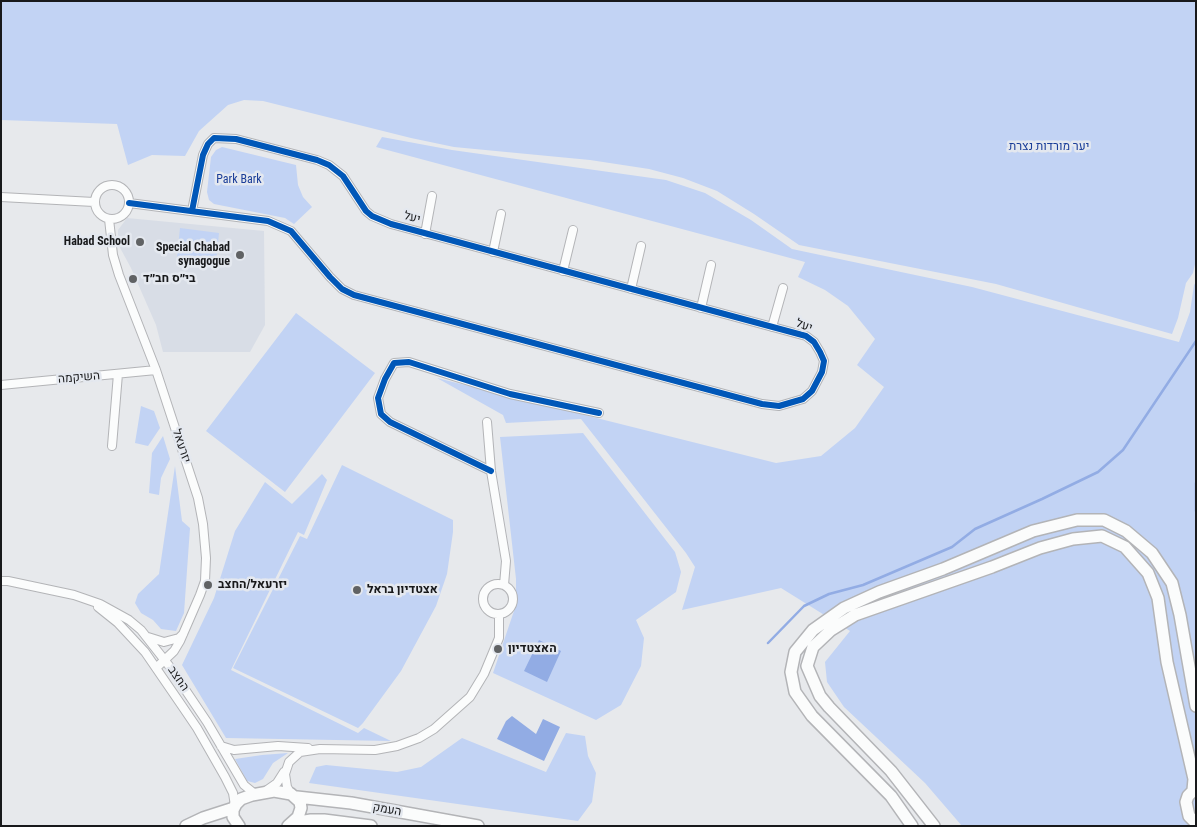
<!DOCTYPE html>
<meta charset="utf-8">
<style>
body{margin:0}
#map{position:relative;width:1197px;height:827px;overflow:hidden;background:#e7e9ec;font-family:"Roboto Condensed",sans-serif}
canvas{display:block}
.frame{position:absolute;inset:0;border:2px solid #18191b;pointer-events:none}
</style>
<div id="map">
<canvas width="1197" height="827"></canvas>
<div class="frame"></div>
</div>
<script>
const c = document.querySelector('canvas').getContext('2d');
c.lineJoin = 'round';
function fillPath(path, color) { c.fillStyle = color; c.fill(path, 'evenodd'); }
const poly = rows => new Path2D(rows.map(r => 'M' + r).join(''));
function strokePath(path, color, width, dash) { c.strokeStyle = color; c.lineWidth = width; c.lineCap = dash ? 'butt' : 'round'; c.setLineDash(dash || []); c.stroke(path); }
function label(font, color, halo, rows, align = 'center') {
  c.font = font + ' "Roboto Condensed",Heebo,sans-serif'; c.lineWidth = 5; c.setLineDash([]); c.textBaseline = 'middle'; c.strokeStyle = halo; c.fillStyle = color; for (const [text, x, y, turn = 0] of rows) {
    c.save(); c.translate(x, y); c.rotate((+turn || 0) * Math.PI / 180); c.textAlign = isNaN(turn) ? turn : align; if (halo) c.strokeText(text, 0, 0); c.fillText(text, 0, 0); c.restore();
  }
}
fillPath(poly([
 [127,218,264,231,265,325,250,352,163,352,156,325,131,268,118,244,118,230]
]), '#d8dde6');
fillPath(poly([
 [1,1,1196,1,1196,260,1193,273,1186,283,1178,318,1172,334,996,284,799,245,754,214,717,191,683,178,649,169,590,160,454,147,411,138,263,101,244,100,228,105,199,131,185,156,152,155,128,165,117,124,1,120],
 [382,137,452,150,666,180,705,193,751,220,792,249,972,287,1179,342,1190,312,1194,285,1196,282,1196,826,962,826,925,783,844,707,827,682,825,662,850,631,781,588,682,610,695,567,686,553,581,419,506,423,503,415,437,378,776,463,821,456,855,428,884,387,857,365,875,339,848,306,825,290,798,277,805,262,376,147],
 [222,147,296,165,298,185,303,197,312,207,294,224,285,218,214,204,209,200,207,192,211,157,216,150],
 [180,228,219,233,216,263,177,258],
 [296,313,375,373,285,492,206,431],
 [141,406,154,411,160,428,148,446,135,443],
 [583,433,675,552,681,572,676,592,636,620,644,638,641,666,621,705,596,720,493,673,516,605,516,579,500,437],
 [163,436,170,459,161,478,159,495,149,493,152,453],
 [342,465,453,520,453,532,447,574,436,606,401,671,363,723,358,728,233,668,300,536,307,539],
 [175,466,182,521,190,528,184,613,176,631,161,629,153,620,141,613,135,603,138,594,159,574],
 [322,474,327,480,304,535,298,532,231,670,358,733,364,728,391,741,226,738,182,665,214,598,235,531,265,482,292,504],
 [566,733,585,736,588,756,596,773,592,802,578,821,309,783,316,767,326,765,397,772,421,767,462,738,546,772],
 [288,753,273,763,263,779,255,783,247,781,235,759,262,755]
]), '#c2d3f4');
fillPath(poly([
 [539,640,561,651,547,682,524,671],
 [512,716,536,734,543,719,560,727,544,761,497,739,506,721]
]), '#92ace4');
strokePath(poly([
 [1196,483,1196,511],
 [768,643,804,606,829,594,863,585,952,547,975,529,1042,499,1098,472,1123,450,1196,341]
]), '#92ace4', 2.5);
const street = poly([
 '95 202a17 17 0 1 1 34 0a17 17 0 1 1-34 0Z',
 [1,197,94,202],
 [129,203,268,221,291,231,330,277,342,289,354,295,762,404,779,406,803,399,812,391,822,372,824,361,820,352,814,342,806,336,391,224,372,216,366,211,343,176,329,165,317,160,236,139,214,138,208,144,203,155,192,211],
 [109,219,113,255,119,275,156,370,198,498,203,524,206,558,205,581,200,595,180,641,174,651,156,668],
 [425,234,432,196],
 [493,252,501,214],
 [563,271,573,230],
 [631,289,641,246],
 [701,308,711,265],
 [772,327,783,288],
 [1,385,156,370],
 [487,422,491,471,506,561,504,585],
 [112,446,118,374],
 [491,471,390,422,381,414,378,398,385,379,394,363,409,362,510,394,599,413],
 [1,581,8,581,74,595,100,604,129,620,141,630,170,667,207,722,244,785,255,794],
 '483 599a15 15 0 1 1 30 0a15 15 0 1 1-30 0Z',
 [98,607,118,623,145,652,180,703,197,728,225,777,233,793,235,806],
 [148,637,164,642,179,638,183,634],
 [221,746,234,750,278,746,308,748],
 [267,790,277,783,284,772],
 [291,794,287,787,285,774,289,762,300,752,320,749,375,750,397,746,419,738,434,729,470,697,484,674,499,638,499,614]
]);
const secondary = poly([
 [1196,788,1188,796,1186,802,1189,816,1196,823],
 [297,797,351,803,478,826],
 [293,823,311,820,324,820,371,826],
 [186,826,203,818,234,808],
 [239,826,233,817,233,810,236,804,241,799,252,795,274,791,291,794,300,802,301,808,298,817,288,826],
 [912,826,891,796,812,716,795,692,791,672,795,652,813,630,844,608,879,592,943,569,1033,531,1077,520,1104,520,1126,531,1152,553,1172,583,1180,615,1196,706],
 [934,826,891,771,829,707,820,696,807,666,813,647,831,630,855,615,992,567,1040,548,1073,539,1102,536,1125,547,1148,573,1158,598,1167,662,1194,779,1193,790]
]);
strokePath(street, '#b3b4b7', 10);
strokePath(secondary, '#b3b4b7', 14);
strokePath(street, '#fbfcfc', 8);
strokePath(secondary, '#fbfcfc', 11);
strokePath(poly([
 [129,203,268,221,291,231,330,277,342,289,354,295,762,404,779,406,803,399,812,391,822,372,824,361,820,352,814,342,806,336,391,224,372,216,366,211,343,176,329,165,317,160,236,139,214,138,208,144,203,155,192,211],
 [491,471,390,422,381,414,378,398,385,379,394,363,409,362,510,394,599,413]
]), '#0057b8', 6);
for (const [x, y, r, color] of [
 [140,242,5,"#606264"],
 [240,255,5,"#606264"],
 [133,279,5,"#606264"],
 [208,585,5,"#606264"],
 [357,590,5,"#606264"],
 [498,649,5,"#606264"]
]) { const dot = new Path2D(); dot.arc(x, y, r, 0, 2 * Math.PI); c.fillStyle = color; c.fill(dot); strokePath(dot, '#e4e8ef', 2); }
label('12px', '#1a3d98', '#e4e8ef', [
 ["יער מורדות נצרת",1049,147],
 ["Park Bark",239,180]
]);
label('12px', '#18191b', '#e4e8ef', [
 ["יעל",412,218,15],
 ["יעל",804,326,21],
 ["השיקמה",79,378,-5],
 ["יזרעאל",181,446,72],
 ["החצב",178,679,55],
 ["העמק",387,810,10]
]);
label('bold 12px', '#18191b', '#e4e8ef', [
 ["Habad School",130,242,"right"],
 ["Special Chabad",230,248,"right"],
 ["synagogue",230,262,"right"],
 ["בי״ס חב״ד",143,279],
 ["יזרעאל/החצב",218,585],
 ["אצטדיון בראל",367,590],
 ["האצטדיון",508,649]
], 'left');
</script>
